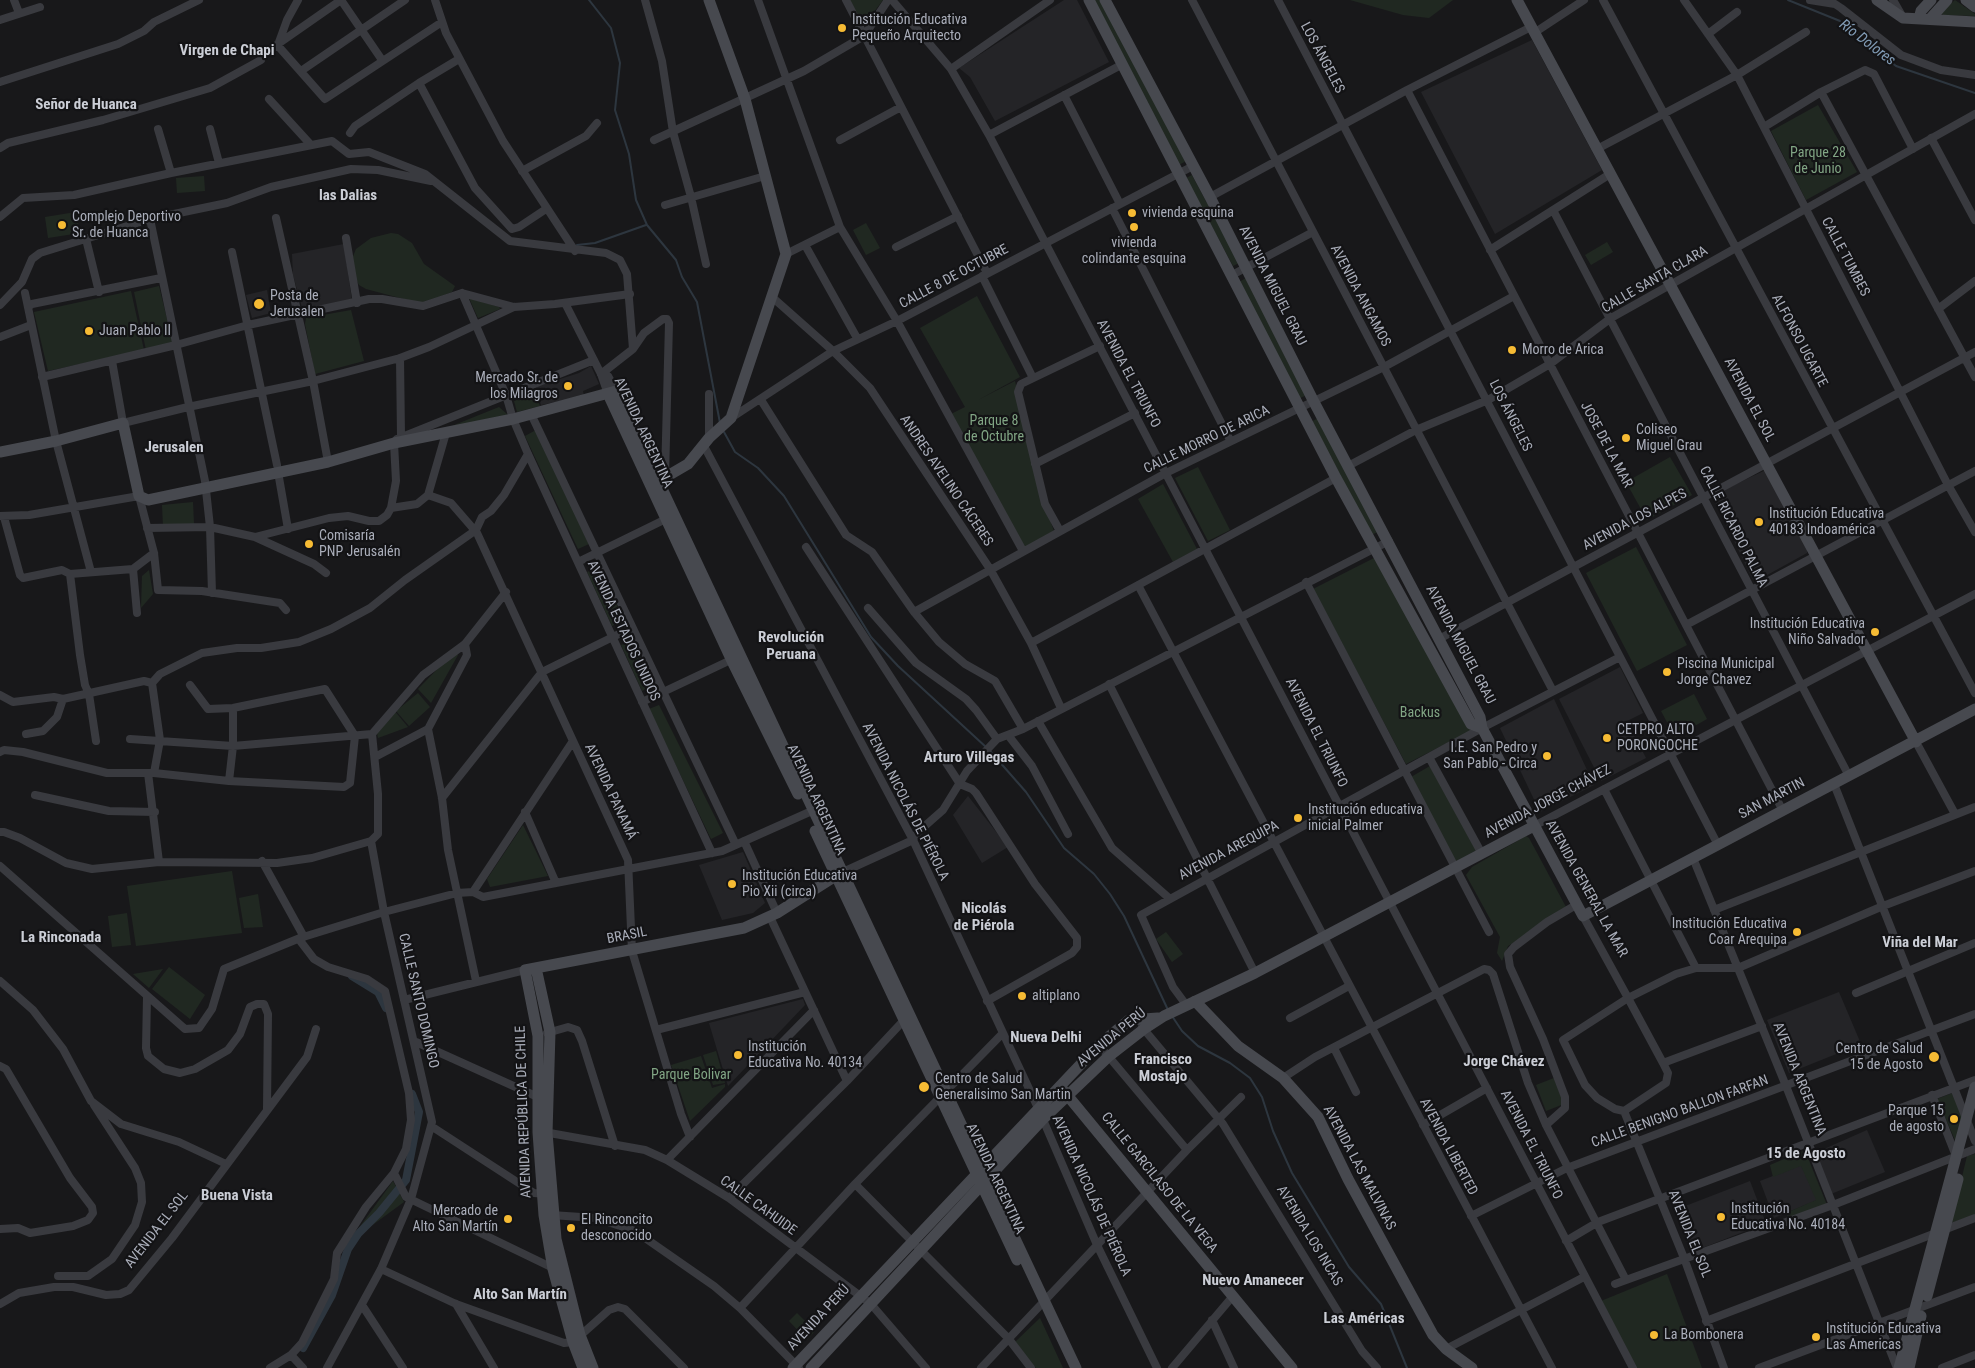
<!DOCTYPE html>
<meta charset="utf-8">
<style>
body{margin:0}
canvas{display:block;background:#18181a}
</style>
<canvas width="1975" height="1368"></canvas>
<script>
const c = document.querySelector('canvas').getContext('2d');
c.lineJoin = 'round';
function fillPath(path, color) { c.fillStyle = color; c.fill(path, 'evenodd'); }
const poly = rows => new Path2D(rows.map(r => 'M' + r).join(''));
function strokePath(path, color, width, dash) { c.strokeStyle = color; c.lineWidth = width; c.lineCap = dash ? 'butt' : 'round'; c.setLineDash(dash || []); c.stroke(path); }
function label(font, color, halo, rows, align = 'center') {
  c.font = font + ' "Roboto Condensed",sans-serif'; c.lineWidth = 4.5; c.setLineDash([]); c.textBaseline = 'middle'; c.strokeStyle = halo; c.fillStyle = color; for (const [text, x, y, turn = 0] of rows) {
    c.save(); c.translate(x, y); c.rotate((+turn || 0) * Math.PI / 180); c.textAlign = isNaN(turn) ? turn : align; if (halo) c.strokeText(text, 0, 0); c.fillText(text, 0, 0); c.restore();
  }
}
fillPath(poly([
 [1064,0,1077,0,1109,62,995,121,970,77,959,68],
 [1532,40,1602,170,1495,234,1421,92],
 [344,244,352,301,303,311,293,275,292,254],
 [267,290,271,313,252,318,246,295],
 [591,366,599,384,583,391,584,396,541,405,535,387,579,373],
 [1766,470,1807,548,1807,553,1758,580,1753,580,1712,495],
 [1620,667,1643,713,1627,721,1646,758,1601,781,1559,699],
 [1554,699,1594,785,1540,812,1500,728],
 [968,796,1008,847,982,863,953,815],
 [743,852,765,903,753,913,722,920,699,865],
 [1839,992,1861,1044,1789,1073,1767,1020],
 [803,999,805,1005,728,1086,709,1023],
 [1867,1130,1885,1172,1831,1194,1815,1153],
 [1801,1165,1817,1200,1774,1218,1760,1181],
 [1750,1181,1766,1223,1692,1252,1675,1210]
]), '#242427');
fillPath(poly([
 [849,0,883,0,870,17,861,23],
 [1091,0,1100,0,1186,161,1179,165],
 [1350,0,1453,0,1429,18,1403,15],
 [1955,0,1975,14,1975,16,1943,15,1941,13],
 [1818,105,1857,172,1806,200,1771,131],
 [1192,175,1239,263,1233,266,1186,178],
 [204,176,205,191,177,193,176,178],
 [76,212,80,233,48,238,45,217],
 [866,223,880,248,866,255,853,230],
 [391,233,398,234,412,243,424,264,455,286,452,292,429,302,419,303,366,289,359,285,355,278,352,259,356,249,371,238],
 [1607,242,1613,252,1591,265,1585,255],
 [1246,278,1307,395,1298,399,1239,282],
 [159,286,173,344,146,350,134,292],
 [131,291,144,350,48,371,34,312],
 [977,296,1020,377,978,400,1015,381,1044,504,1054,531,1026,547,1023,546,951,414,965,407,920,328],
 [469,298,499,307,500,309,478,318],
 [351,310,364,361,315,374,305,324,306,318],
 [532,394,536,395,540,406,517,412,514,401],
 [499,407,507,414,506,419,407,444],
 [1318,418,1379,531,1372,535,1311,422],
 [536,430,589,544,578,549,525,436],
 [1670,457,1692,495,1647,520,1626,482],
 [1198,467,1230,530,1208,541,1175,478],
 [1163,484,1197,549,1173,562,1138,499],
 [193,502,194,524,163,526,162,505],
 [1636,547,1687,645,1637,671,1586,573],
 [1374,558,1471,731,1406,764,1313,589],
 [599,567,624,620,612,626,587,572],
 [149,570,153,594,141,608,142,576],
 [633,641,654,684,642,691,621,645],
 [455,651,458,655,431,703,418,689],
 [418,693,430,707,409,726,396,711],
 [1694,694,1707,719,1675,737,1661,711],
 [659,705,723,833,711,839,649,709],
 [393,709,408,727,378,738,375,724],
 [1430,766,1477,850,1455,862,1411,777],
 [523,825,548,876,490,887,487,879],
 [1526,836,1529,838,1566,907,1565,912,1508,946,1502,961,1497,953,1500,937,1466,875,1472,867],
 [232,871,242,933,136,946,127,886],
 [258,894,263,927,244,928,239,898],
 [127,913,131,945,112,947,108,916],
 [1166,932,1183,954,1172,962,1156,939],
 [169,967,205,995,190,1019,152,989],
 [163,969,149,988,133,974],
 [716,1051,725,1083,713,1085,703,1055],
 [701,1056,712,1088,725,1084,725,1087,690,1121,671,1065],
 [1554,1078,1564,1104,1546,1111,1536,1085],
 [1955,1092,1965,1118,1958,1139,1955,1140,1937,1099],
 [1803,1151,1806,1153,1827,1205,1789,1220,1786,1213,1816,1200,1801,1166,1773,1177,1770,1165],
 [1975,1154,1975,1215,1951,1223,1967,1156],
 [393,1181,404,1202,348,1243],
 [1667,1274,1702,1368,1637,1368,1601,1301],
 [797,1313,815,1331,807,1340,789,1321],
 [1040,1318,1063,1368,1036,1368,1015,1342]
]), '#202821');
strokePath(poly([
 [589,0,611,28,620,63,615,110,629,154,636,200,647,225,676,260,682,277,697,302,720,423],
 [1788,0,1840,21,1896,66,1975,93],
 [577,245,595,243,646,225],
 [724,432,735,452,758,468,784,496,871,637,898,666,987,748],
 [990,751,1026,792,1064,848,1094,874,1110,894,1124,916,1168,1010],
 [1172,1016,1182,1031,1198,1046,1230,1063,1250,1078,1262,1097,1273,1131,1292,1173,1349,1267,1381,1304,1407,1368]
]), '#2d363f', 2);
strokePath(poly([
 [352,976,378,992,386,1008],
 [303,1348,332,1295,348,1249,358,1234,379,1213,406,1180,419,1112,412,1094]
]), '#2d363f', 8);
strokePath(poly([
 [14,0,19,13],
 [298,0,287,20,279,42,279,47,325,99,442,22],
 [341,0,382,60],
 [435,0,446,33,503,141,575,251],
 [645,0,662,61,673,132,691,197,706,264],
 [758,0,840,227,897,321,1023,551],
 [846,0,987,273],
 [892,0,951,69,989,135,1633,1368],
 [1192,0,1553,691],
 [1278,0,1718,845],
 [1603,0,1975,693],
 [1684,0,1737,75,1948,485,1975,532],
 [1810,0,1835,4,1841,8,1901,55,1941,70,1975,75],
 [1893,0,1901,14],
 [0,20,40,7],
 [1534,33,1584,0],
 [1708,34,1737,12],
 [265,53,341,0],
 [951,69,1050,0],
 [301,71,405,0],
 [0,82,118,44,144,31,154,22,199,0],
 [419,83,475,188,512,229,519,227,546,209],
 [1407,90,1783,811],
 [1821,92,1975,377],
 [1064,95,1120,204],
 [269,99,311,145],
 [1764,127,1821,92,1865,70,1874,74,1913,149],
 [158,129,171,173],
 [210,129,219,163],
 [350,133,355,126,419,83,459,59],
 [989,135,1123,64],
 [1931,138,1975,220],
 [654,140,804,71,864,36,888,0],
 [840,140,901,107],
 [0,148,8,143,103,120,210,88,261,60],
 [1597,149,1737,75,1806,32],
 [522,171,586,136,597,123],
 [1210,197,1407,90,1531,27],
 [665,205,765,176],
 [1112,208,1230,440],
 [1553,210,1849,776],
 [0,217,23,198,74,195,171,173,332,141,349,154,369,152,425,174,510,241,606,253,620,260,627,274,633,349,601,374],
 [276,218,313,381,328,462],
 [150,219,205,481,210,527,212,593],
 [346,238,357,303],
 [86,239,99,292],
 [805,245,857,338],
 [896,247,958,216],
 [1490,250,1610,174],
 [232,252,277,465],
 [786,254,840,227],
 [1232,275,1313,232],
 [982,276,1033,378],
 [25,293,56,441,91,572],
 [462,293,506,395,513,419,528,454,712,853],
 [772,297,833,351,870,388,990,569,1031,643,1061,708],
 [565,303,601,374,608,394],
 [0,305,22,282,32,259,40,253,150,219,227,203,271,187,351,169,378,170,431,181],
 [28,307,32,304,161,278],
 [1938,309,1975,281],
 [0,337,31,325],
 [633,349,644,333,663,319,667,319,669,323,665,477],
 [400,358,401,436],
 [112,361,123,423,188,407,313,381,400,358,429,347,514,307],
 [601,374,608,376,616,391],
 [42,377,176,345,248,325,369,299,382,299,423,306,462,293,514,307,555,304,630,294],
 [709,394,709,438],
 [761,400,846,535,872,552,914,612,939,642,965,664,995,681,1023,729],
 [531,414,736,845],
 [731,418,833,351,897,321,1193,166],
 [704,446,913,840,1038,1108,1097,1245,1157,1368],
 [1035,464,1135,413],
 [1348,466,1416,430,1488,400,1550,364,1611,318,1975,114],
 [278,472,288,529],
 [428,495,451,503,477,533,628,860,632,951,681,1114,690,1137],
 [391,508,417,504,428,495,446,433],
 [0,516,29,515,139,496,154,553,158,590,202,591,280,603,286,610],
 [4,517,20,575,23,578,62,570,70,574,133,569,154,553],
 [147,528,210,527,255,537,329,518,348,516,369,521,379,521,387,515,391,508,396,481,394,443,397,439,594,360],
 [476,530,482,517,491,511,504,495,528,454],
 [1060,531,1045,504,1018,392,1021,384,1100,346],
 [255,537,314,564,326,573],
 [806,547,960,784,972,789,976,793,1035,884,1077,938,1077,947,1072,953,987,1001],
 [578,562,670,517],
 [133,569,137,613],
 [70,574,80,655,85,685,89,694,96,741],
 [1306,582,1489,932],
 [1138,585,1552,1368],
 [868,608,916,663,966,699,976,710,997,739],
 [914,612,1166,473,1384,367,1514,296],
 [1686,625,1975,471],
 [1439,639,1975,352],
 [1031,643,1336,478],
 [1109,684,1255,973],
 [190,685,208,709,233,708,325,689,355,736],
 [0,695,13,702,54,697,63,699],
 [642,702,735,658],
 [1038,721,1112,848,1169,898],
 [428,729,442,798,448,850,476,981],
 [26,734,43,731,57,717,63,699,144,681,152,683],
 [1008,735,1032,766,1068,834],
 [130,739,233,746,372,734,423,675,465,644,506,592],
 [1916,742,1955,814],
 [0,752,4,750,23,752,107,773,154,773,229,781,344,787,350,783,355,736],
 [375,757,428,729,467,655,465,644],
 [1430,759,1482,854],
 [148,773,159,862],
 [154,773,160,740,152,683,160,674,202,653,237,648,261,648,299,642,331,629,370,608,405,580,476,530],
 [229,781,233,746,233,708],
 [1834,784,1975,1141],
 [1604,789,1696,968],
 [35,795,109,811,155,812],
 [442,798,542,672,631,628],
 [525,812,556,883],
 [1534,826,1975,594],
 [0,832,4,832,20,838,66,863,92,869,159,862,277,863,312,858,371,841],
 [371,841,378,834,378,794,372,734],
 [744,841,777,913],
 [1693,858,1786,1086,1897,1368],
 [262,861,304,937],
 [0,866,185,1029,199,1028,212,1009,224,969,300,938,384,912,457,893,473,892,483,897,722,851,814,810],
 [843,872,913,840,918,832,943,810,967,771,997,739,1023,729,1389,541],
 [473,892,573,741],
 [1714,910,1975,807],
 [1583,916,1628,998,1663,1063,1668,1073,1666,1083,1624,1111,1615,1109,1597,1098,1585,1085,1563,1040,1628,998,1676,974,1696,968,1738,968,1883,906,1975,871],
 [770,917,847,1081],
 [0,981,33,1010,63,1049,91,1101,121,1124,179,1142,226,1164],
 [1856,993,1975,943],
 [147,997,146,1048,148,1056,164,1069,180,1073,195,1069,228,1050,240,1034,250,1007,257,1004,264,1004,268,1014,267,1109],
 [404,1000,525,970],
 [1187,1006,1173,987,1141,915,1482,728,1620,657],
 [1290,1018,1349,986],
 [1142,1027,1223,1124,1362,1351,1377,1368],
 [656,1030,805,992],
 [547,1033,568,1027,577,1030,582,1041,615,1146],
 [416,1042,540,1098],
 [1099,1045,1187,1150],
 [1334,1048,1356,1092],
 [1663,1063,1762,1026],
 [0,1066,6,1069,70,1178,92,1207,93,1213,88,1220,73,1226,30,1233,18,1228,0,1229],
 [1283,1078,1315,1057,1484,969,1489,970,1493,974,1528,1083,1546,1125,1626,1280],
 [1932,1095,1956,1156],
 [1624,1111,1684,1258,1724,1368],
 [1423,1125,1487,1088],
 [1546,1125,1565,1108,1565,1097,1543,1039,1510,967,1508,954,1514,947,1547,922,1576,905],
 [431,1126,534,1193,547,1194],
 [544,1132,645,1150,667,1160,729,1198,871,1304,926,1368],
 [667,1160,814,1010],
 [394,1173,406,1197,555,1269],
 [855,1184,1008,1338,1031,1368],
 [729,1198,847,1081,906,1018],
 [551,1215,596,1218,635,1231,714,1286,740,1308,799,1368],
 [1471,1216,1567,1168,1975,1014],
 [1566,1241,1598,1222,1975,1080],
 [381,1269,456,1304,564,1343,573,1342,609,1310,618,1307,625,1309,684,1368],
 [58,1276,88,1276,112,1259,135,1225,142,1202,141,1183,135,1168,94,1105],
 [1615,1284,1833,1205,1975,1149],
 [0,1304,19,1293,54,1287,73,1287,106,1295,120,1294,129,1290,172,1238,307,1057,316,1029],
 [456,1304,494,1368],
 [362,1305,403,1368],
 [740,1308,855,1184,1002,1034],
 [1212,1320,1234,1368],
 [1706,1321,1975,1218],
 [1446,1349,1584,1277],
 [291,1355,303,1368],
 [270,1368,291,1355,302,1343,334,1279,337,1253,366,1207,394,1173,406,1149,411,1120,409,1093,385,991,367,979,328,967,314,959,301,942,300,938],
 [327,1368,381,1269,411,1199,432,1122,384,912,371,841],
 [981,1368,1187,1150,1241,1097],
 [1172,1368,1233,1296],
 [1759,1368,1975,1287],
 [1942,1368,1975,1355]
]), '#393a3f', 8);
strokePath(poly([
 [1089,0,1336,478,1471,724,1482,728],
 [1105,0,1210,197,1314,402,1480,717,1482,728,1583,916,1975,709],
 [1517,0,1916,742],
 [1877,0,1903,18,1975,22],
 [1966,0,1975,7],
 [1919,19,1921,11,1931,0],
 [1930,19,1947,0],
 [608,394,732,661,798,794],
 [0,452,56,441,123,423,139,496],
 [652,485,688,464,709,438,731,418,786,254,745,99,709,0],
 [139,496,148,500,328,462,394,443,513,419,616,391,1076,1368],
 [815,831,1017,1260],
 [536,968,550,1032,547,1133,556,1239,580,1335,593,1368],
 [1195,1001,1238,1046,1283,1078,1318,1117,1348,1179,1433,1335,1446,1349,1472,1368],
 [1063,1090,1292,1368],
 [1927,1296,1958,1179],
 [583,1368,573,1342,553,1269,544,1215,538,1132,538,1036,525,970,744,928,777,913,840,873],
 [793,1368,1099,1045,1129,1020,1158,1018],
 [811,1368,1043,1119,1108,1057,1144,1029,1164,1016,1255,973,1534,826],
 [1899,1368,1975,1087],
 [1909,1368,1921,1316]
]), '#47494f', 11);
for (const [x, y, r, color] of [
 [842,28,5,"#f6bb34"],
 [1132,213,5,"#f6bb34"],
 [62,225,5,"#f6bb34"],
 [1134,227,5,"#f6bb34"],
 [259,304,6,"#f6bb34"],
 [89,331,5,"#f6bb34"],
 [1512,350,5,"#f6bb34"],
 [568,386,5,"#f6bb34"],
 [1626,438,5,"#f6bb34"],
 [1759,522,5,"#f6bb34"],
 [309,544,5,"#f6bb34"],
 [1875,632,5,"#f6bb34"],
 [1667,672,5,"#f6bb34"],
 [1607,738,5,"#f6bb34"],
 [1547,756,5,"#f6bb34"],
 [1298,818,5,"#f6bb34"],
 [732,884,5,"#f6bb34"],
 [1797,932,5,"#f6bb34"],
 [1022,996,5,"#f6bb34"],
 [738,1055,5,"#f6bb34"],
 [1934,1057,6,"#f6bb34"],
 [924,1087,6,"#f6bb34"],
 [1954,1119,5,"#f6bb34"],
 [1721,1217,5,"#f6bb34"],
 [508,1219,5,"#f6bb34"],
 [571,1228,5,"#f6bb34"],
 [1654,1335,5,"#f6bb34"],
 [1816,1337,5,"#f6bb34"]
]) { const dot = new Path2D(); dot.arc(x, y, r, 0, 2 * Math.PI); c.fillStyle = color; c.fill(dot); strokePath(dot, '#131315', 2); }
label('14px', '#aaaeba', '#131315', [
 ["Institución Educativa",852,20],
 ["Pequeño Arquitecto",852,36],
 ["vivienda esquina",1142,213],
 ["Complejo Deportivo",72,217],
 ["Sr. de Huanca",72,233],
 ["vivienda",1134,243,"center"],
 ["colindante esquina",1134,259,"center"],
 ["Posta de",270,296],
 ["Jerusalen",270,312],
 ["Juan Pablo II",99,331],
 ["Morro de Arica",1522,350],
 ["Mercado Sr. de",558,378,"right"],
 ["los Milagros",558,394,"right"],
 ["Coliseo",1636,430],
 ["Miguel Grau",1636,446],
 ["Institución Educativa",1769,514],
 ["40183 Indoamérica",1769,530],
 ["Comisaría",319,536],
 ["PNP Jerusalén",319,552],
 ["Institución Educativa",1865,624,"right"],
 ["Niño Salvador",1865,640,"right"],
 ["Piscina Municipal",1677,664],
 ["Jorge Chavez",1677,680],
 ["CETPRO ALTO",1617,730],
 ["PORONGOCHE",1617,746],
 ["I.E. San Pedro y",1537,748,"right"],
 ["San Pablo - Circa",1537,764,"right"],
 ["Institución educativa",1308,810],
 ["inicial Palmer",1308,826],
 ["Institución Educativa",742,876],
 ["Pio Xii (circa)",742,892],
 ["Institución Educativa",1787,924,"right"],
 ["Coar Arequipa",1787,940,"right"],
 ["altiplano",1032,996],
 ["Institución",748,1047],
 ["Educativa No. 40134",748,1063],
 ["Centro de Salud",1923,1049,"right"],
 ["15 de Agosto",1923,1065,"right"],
 ["Centro de Salud",935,1079],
 ["Generalisimo San Martin",935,1095],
 ["Parque 15",1944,1111,"right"],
 ["de agosto",1944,1127,"right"],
 ["Institución",1731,1209],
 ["Educativa No. 40184",1731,1225],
 ["Mercado de",498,1211,"right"],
 ["Alto San Martín",498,1227,"right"],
 ["El Rinconcito",581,1220],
 ["desconocido",581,1236],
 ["Institución Educativa",1826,1329],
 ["Las Americas",1826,1345],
 ["La Bombonera",1664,1335]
], 'left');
label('14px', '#aaaeba', '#131315', [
 ["LOS ÁNGELES",1322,58,62],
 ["CALLE TUMBES",1845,257,62],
 ["CALLE 8 DE OCTUBRE",954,277,-28],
 ["CALLE SANTA CLARA",1655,280,-30],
 ["AVENIDA MIGUEL GRAU",1272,286,63],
 ["AVENIDA ANGAMOS",1360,296,62],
 ["ALFONSO UGARTE",1799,341,62],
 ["AVENIDA EL TRIUNFO",1128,374,62],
 ["AVENIDA EL SOL",1749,400,62],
 ["LOS ÁNGELES",1510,416,63],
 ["AVENIDA ARGENTINA",643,433,65],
 ["CALLE MORRO DE ARICA",1207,440,-26],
 ["JOSE DE LA MAR",1606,445,62],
 ["ANDRES AVELINO CÁCERES",946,481,56],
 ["AVENIDA LOS ALPES",1635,520,-28],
 ["CALLE RICARDO PALMA",1733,527,63],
 ["AVENIDA ESTADOS UNIDOS",623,631,65],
 ["AVENIDA MIGUEL GRAU",1460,645,62],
 ["AVENIDA EL TRIUNFO",1316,733,63],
 ["AVENIDA PANAMÁ",610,792,65],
 ["SAN MARTIN",1772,799,-28],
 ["AVENIDA ARGENTINA",816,800,65],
 ["AVENIDA NICOLÁS DE PIÉROLA",905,802,63],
 ["AVENIDA JORGE CHÁVEZ",1548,802,-28],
 ["AVENIDA AREQUIPA",1229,851,-28],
 ["AVENIDA GENERAL LA MAR",1586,889,61],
 ["BRASIL",627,936,-11],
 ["CALLE SANTO DOMINGO",418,1001,77],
 ["AVENIDA PERÚ",1112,1038,-39],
 ["AVENIDA ARGENTINA",1799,1079,68],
 ["AVENIDA REPÚBLICA DE CHILE",524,1112,-92],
 ["CALLE BENIGNO BALLON FARFAN",1680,1112,-20],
 ["AVENIDA EL TRIUNFO",1531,1145,63],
 ["AVENIDA LIBERTED",1448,1147,62],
 ["AVENIDA LAS MALVINAS",1359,1168,62],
 ["AVENIDA ARGENTINA",995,1179,65],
 ["CALLE GARCILASO DE LA VEGA",1159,1183,51],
 ["AVENIDA NICOLÁS DE PIÉROLA",1091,1196,66],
 ["CALLE CAHUIDE",758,1206,36],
 ["AVENIDA EL SOL",157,1230,-52],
 ["AVENIDA EL SOL",1689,1234,68],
 ["AVENIDA LOS INCAS",1309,1236,59],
 ["AVENIDA PERÚ",819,1318,-47]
]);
label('14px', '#81a584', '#131315', [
 ["Parque 28",1818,153],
 ["de Junio",1818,169],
 ["Parque 8",994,421],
 ["de Octubre",994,437],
 ["Backus",1420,713],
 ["Parque Bolivar",691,1075]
]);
label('italic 15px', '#819bb5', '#131315', [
 ["Río Dolores",1867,43,37]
]);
label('bold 15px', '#cbced6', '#131315', [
 ["Virgen de Chapi",227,51],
 ["Señor de Huanca",86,105],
 ["las Dalias",348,196],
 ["Jerusalen",174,448],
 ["Revolución",791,638],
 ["Peruana",791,655],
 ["Arturo Villegas",969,758],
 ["Nicolás",984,909],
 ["de Piérola",984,926],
 ["La Rinconada",61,938],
 ["Viña del Mar",1920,943],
 ["Nueva Delhi",1046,1038],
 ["Francisco",1163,1060],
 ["Mostajo",1163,1077],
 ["Jorge Chávez",1504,1062],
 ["15 de Agosto",1806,1154],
 ["Buena Vista",237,1196],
 ["Nuevo Amanecer",1253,1281],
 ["Alto San Martín",520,1295],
 ["Las Américas",1364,1319]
]);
</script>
